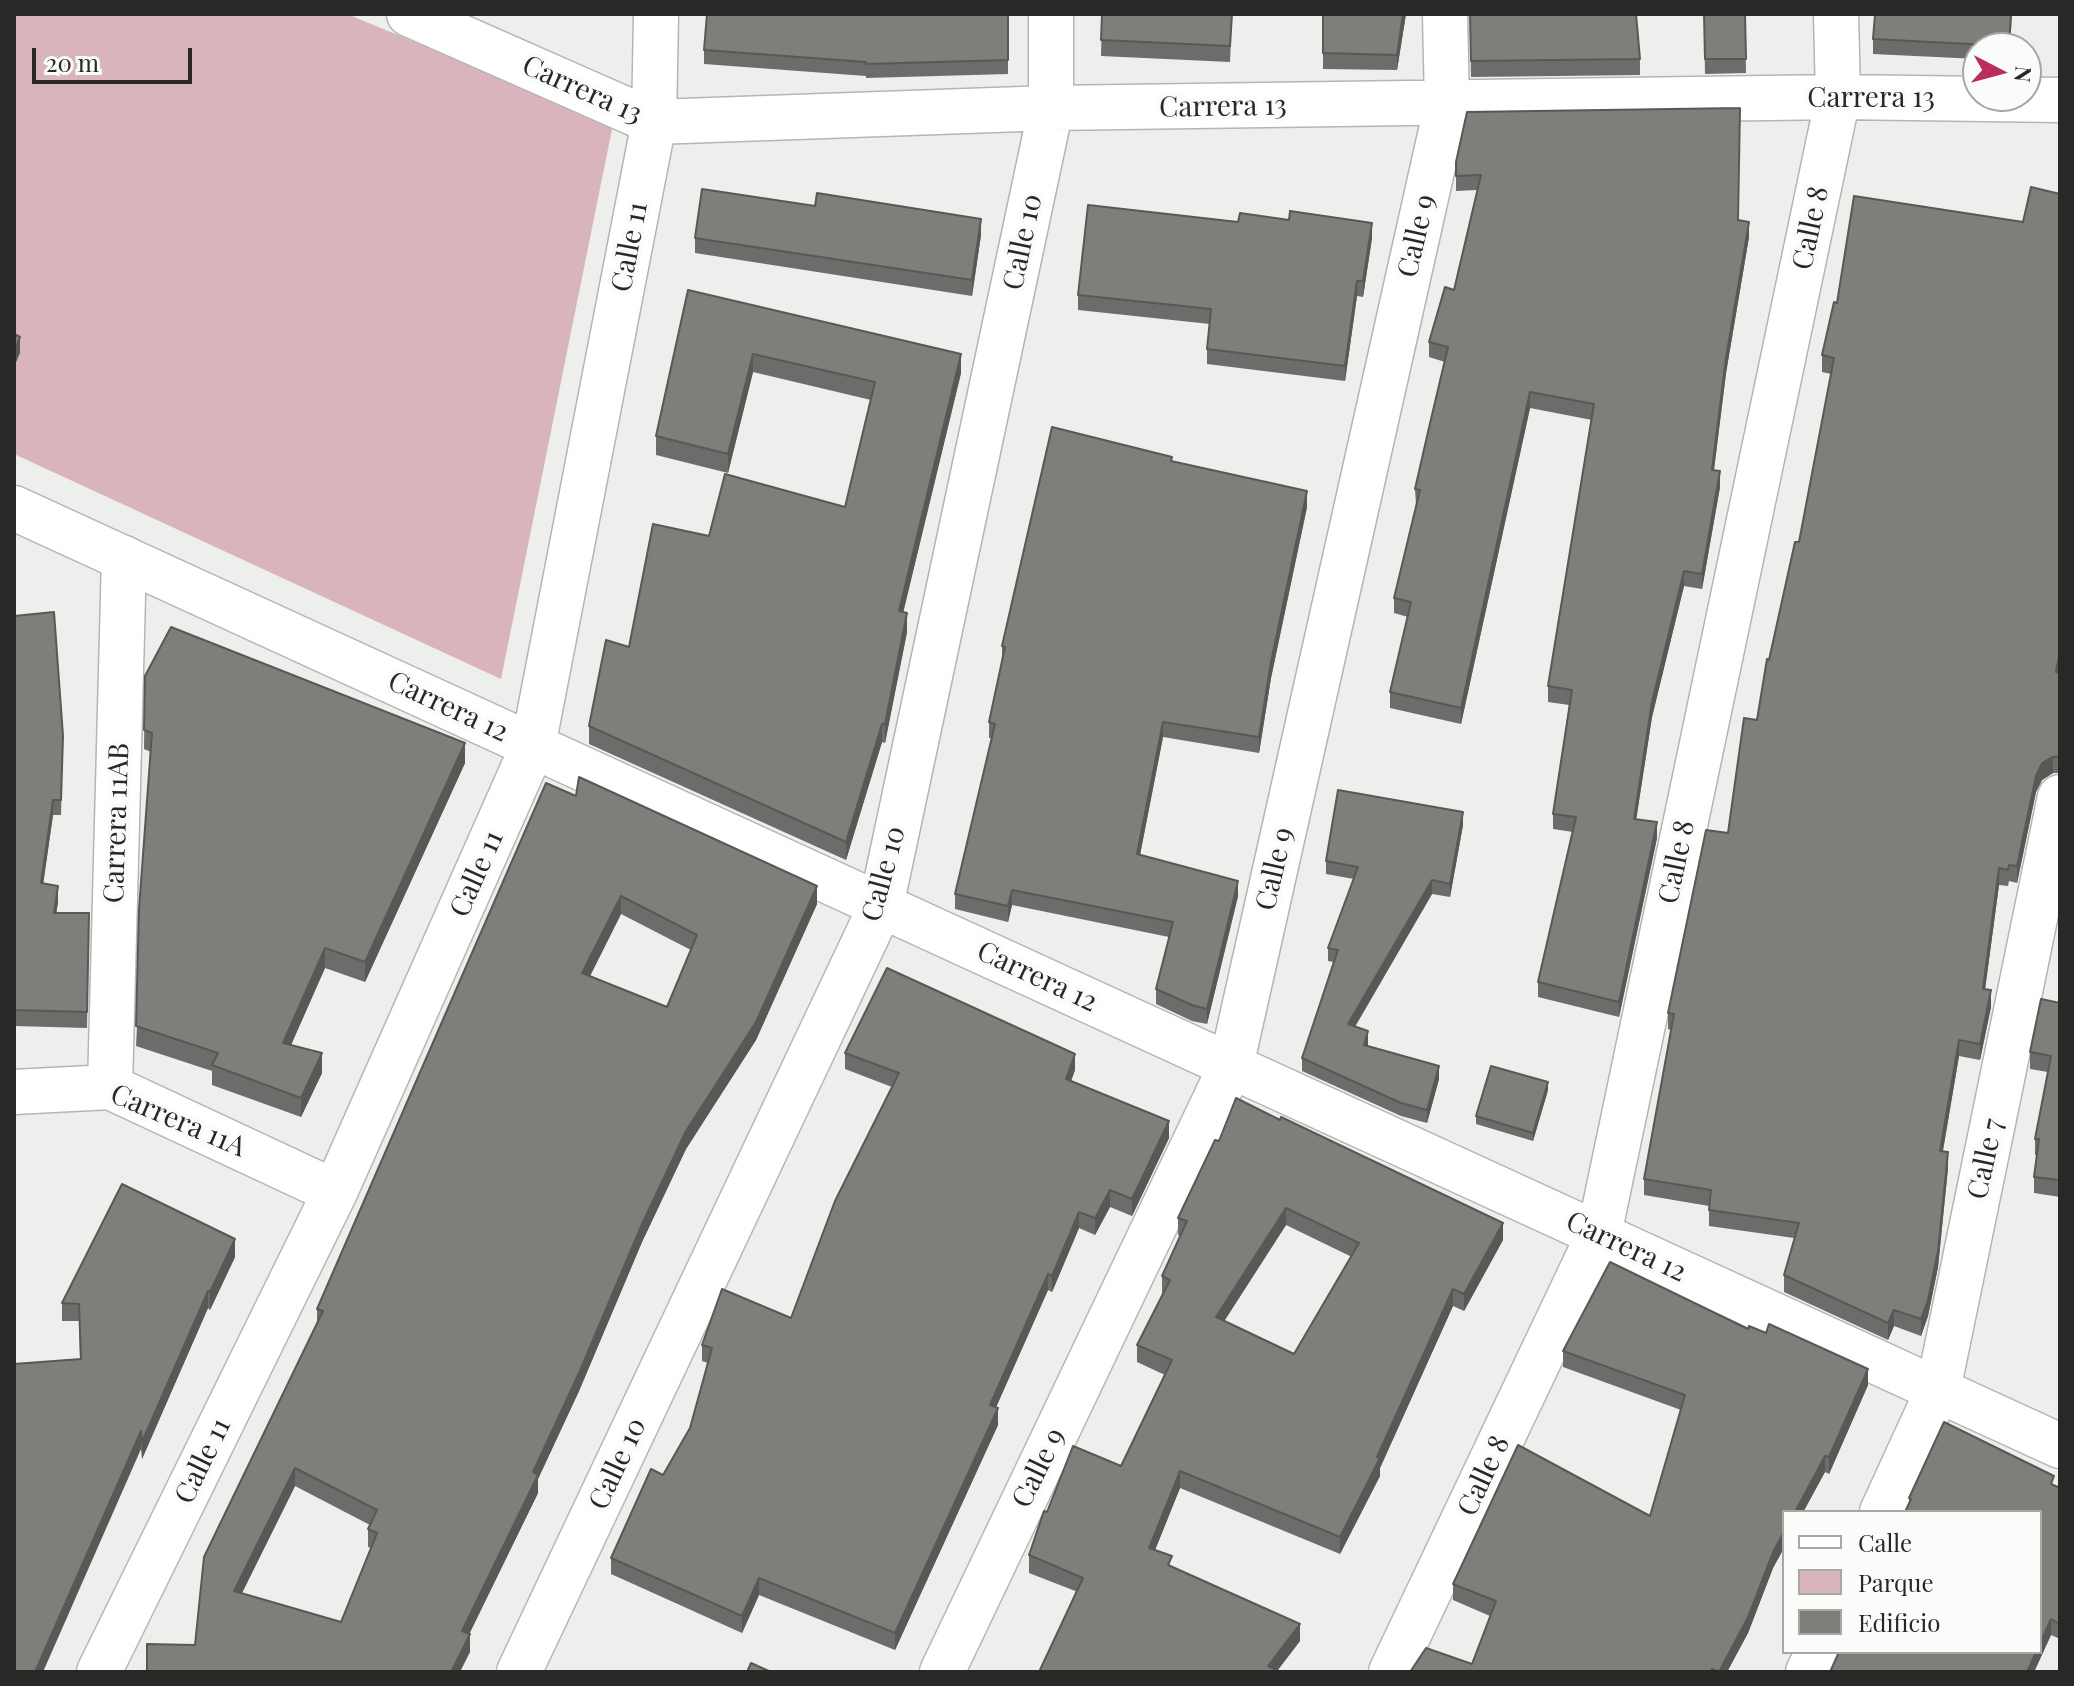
<!DOCTYPE html>
<style>
body{margin:0}
#map{position:relative;width:2074px;height:1686px;overflow:hidden;background:#ecefeb;font-family:"Playfair Display",serif}
canvas{display:block}
.frame{position:absolute;inset:0;border:16px solid #282927;pointer-events:none}
.legend{position:absolute;left:1782px;top:1510px;width:260px;height:144px;box-sizing:border-box;background:#f9fcf8;border:2px solid #a5a8a4;margin:0;padding:10px 14px;list-style:none;font-size:24px;color:#282927}
.legend li{display:flex;align-items:center;gap:16px;height:40px}
.legend b{width:40px;border:2px solid #a5a8a4}
.north{position:absolute;left:1962px;top:32px;width:80px;height:80px;box-sizing:border-box;background:#f9fcf8;border:2px solid #a5a8a4;border-radius:50%;rotate:96deg;font-size:22px;font-weight:700;line-height:32px;text-align:center;color:#282927}
.north::after{content:'';display:block;margin:auto;width:28px;height:36px;background:#ba2d5f;clip-path:polygon(50% 0,100% 100%,50% 72%,0 100%)}
.scale{position:absolute;left:32px;top:48px;width:160px;height:36px;box-sizing:border-box;border:4px solid #282927;border-top:0;padding-left:10px;font-size:24px;line-height:28px;white-space:nowrap;color:#282927;-webkit-text-stroke:6px #f9fcf8;paint-order:stroke}
</style>
<div id="map">
<canvas width="2074" height="1686"></canvas>
<div class="frame"></div>
<ul class="legend">
<li><b style="height:10px;background:#fff"></b>Calle</li>
<li><b style="height:22px;background:#d9b4bc"></b>Parque</li>
<li><b style="height:22px;background:#7d7f7b"></b>Edificio</li>
</ul>
<div class="north">N</div>
<div class="scale">20 m</div>
</div>
<script>
const c = document.querySelector('canvas').getContext('2d');
c.lineJoin = 'round';
function fillPath(path, color) { c.fillStyle = color; c.fill(path, 'evenodd'); }
const poly = rows => new Path2D(rows.map(r => 'M' + r).join(''));
function strokePath(path, color, width, dash) { c.strokeStyle = color; c.lineWidth = width; c.lineCap = dash ? 'butt' : 'round'; c.setLineDash(dash || []); c.stroke(path); }
function label(font, color, halo, rows, align = 'center') {
  c.font = font + ' "Playfair Display",serif'; c.lineWidth = 8; c.setLineDash([]); c.textBaseline = 'middle'; c.strokeStyle = halo; c.fillStyle = color; for (const [text, x, y, turn = 0] of rows) {
    c.save(); c.translate(x, y); c.rotate((+turn || 0) * Math.PI / 180); c.textAlign = isNaN(turn) ? turn : align; if (halo) c.strokeText(text, 0, 0); c.fillText(text, 0, 0); c.restore();
  }
}
fillPath(poly([
 [14,14,347,14,613,124,501,679,14,454]
]), '#d9b4bc');
const minor = poly([
 [409,14,654,122,1051,108,1838,97,2060,100],
 [110,1087,124,558],
 [14,1092,110,1087,335,1192],
 [1882,1512,1938,1390,2060,797],
 [99,1672,335,1192,533,746,654,122,656,14],
 [519,1672,881,906,1051,108,1051,14],
 [942,1672,1231,1066,1447,104,1445,14],
 [1391,1672,1599,1234,1838,97,1836,14],
 [1808,1672,1818,1652]
]);
const tertiary = poly([
 [14,508,2060,1446]
]);
strokePath(minor, '#b3b6b2', 47);
strokePath(tertiary, '#b3b6b2', 47);
strokePath(minor, '#fff', 44);
strokePath(tertiary, '#fff', 44);
fillPath(poly([
 [1008,14,1008,74,866,78,866,76,704,64,704,50],
 [1102,14,1232,14,1230,62,1101,56],
 [1323,14,1406,14,1397,70,1323,69],
 [1470,14,1640,59,1640,75,1471,77],
 [1704,14,1745,14,1746,73,1705,74],
 [2012,14,2010,48,1978,48,1978,59,1873,54,1873,39],
 [1456,162,1738,220,1749,237,1726,373,1714,470,1720,487,1702,589,1684,586,1652,717,1636,819,1657,838,1619,1017,1538,997,1538,982,1573,832,1553,829,1553,814,1569,705,1548,702,1548,686,1592,420,1530,408,1461,724,1390,708,1390,692,1408,617,1394,613,1394,598,1416,505,1415,489,1445,362,1429,357,1429,342,1454,290,1477,190,1456,191],
 [2060,194,2060,668,2059,673,2060,673,2060,773,2053,773,2042,780,2036,792,2017,883,2009,881,2008,886,1999,885,1985,989,1991,1007,1980,1060,1959,1056,1943,1151,1948,1168,1938,1267,1928,1316,1921,1336,1894,1326,1888,1340,1784,1292,1784,1275,1794,1238,1709,1226,1709,1206,1644,1195,1644,1179,1671,1030,1668,1029,1668,1013,1728,833,1757,720,1799,542,1831,374,1822,372,1822,355,1837,303,2023,222],
 [981,235,972,296,695,253,695,238],
 [1372,238,1363,297,1357,296,1345,381,1207,364,1207,349,1210,324,1078,310,1078,295],
 [688,290,961,373,903,612,907,632,885,743,882,742,846,860,589,744,589,726,629,647,709,536,845,507,871,400,753,372,728,473,656,455,656,436],
 [1172,461,1307,507,1271,678,1259,753,1163,737,1140,855,1238,896,1207,1024,1192,1021,1156,1004,1156,989,1169,937,1012,905,1008,922,955,909,955,894,992,738,989,738,989,722,1002,662,1002,646],
 [14,616,63,736,61,815,53,815,43,884,58,902,56,913,89,913,87,1028,14,1026],
 [145,676,465,763,365,982,325,968,291,1045,322,1073,301,1117,212,1085,212,1071,136,1046,151,752,144,749],
 [546,783,817,904,756,1040,686,1149,642,1242,579,1391,538,1479,538,1493,469,1634,470,1652,195,1645,317,1323,317,1309],
 [621,914,691,950,667,1007,590,976],
 [295,1486,370,1525,368,1529,368,1547,371,1548,341,1622,242,1593],
 [1463,825,1450,897,1432,894,1355,1027,1368,1046,1439,1079,1427,1123,1401,1116,1302,1071,1302,1058,1333,962,1328,961,1328,948,1354,879,1326,874,1326,861],
 [2060,1003,2060,1197,2034,1193,2034,1177,2037,1155,2035,1155,2035,1139,2048,1072,2030,1069,2030,1052],
 [845,1053,1075,1070,1071,1081,1169,1138,1132,1216,1110,1207,1095,1235,1079,1228,1052,1292,1048,1290,996,1407,998,1425,895,1650,759,1595,742,1633,611,1574,611,1558,663,1475,690,1428,708,1363,702,1361,702,1345,791,1318,892,1087,845,1069],
 [1548,1090,1533,1141,1476,1124,1476,1116],
 [1215,1140,1503,1240,1464,1311,1453,1306,1380,1468,1380,1476,1340,1554,1180,1488,1155,1550,1172,1567,1300,1641,1278,1670,1029,1573,1029,1555,1047,1512,1121,1466,1165,1375,1137,1362,1137,1345,1163,1294,1162,1294,1162,1276,1180,1236,1178,1235,1178,1218],
 [1286,1225,1352,1257,1294,1354,1224,1321],
 [235,1257,210,1310,208,1308,142,1459,141,1449,80,1359,79,1321,62,1321,62,1303],
 [1748,1329,1868,1385,1829,1474,1825,1472,1773,1568,1748,1633,1727,1672,1410,1672,1472,1664,1490,1616,1453,1600,1453,1584,1650,1516,1681,1410,1563,1367,1563,1351],
 [2054,1485,2060,1488,2060,1639,2051,1635,2034,1672,1830,1672,1909,1504,1909,1498]
]), '#6c6d6a');
fillPath(poly([
 [1403,14,1406,14,1397,70,1397,55],
 [981,219,981,235,972,296,972,280],
 [1749,222,1749,237,1726,373,1712,485,1712,470,1726,358],
 [1372,223,1372,238,1363,297,1363,281],
 [1357,281,1357,296,1345,381,1345,366],
 [20,337,20,353,14,367,14,352],
 [753,354,753,372,728,473,728,454],
 [961,354,961,373,899,630,899,611],
 [1530,392,1530,408,1461,724,1461,708],
 [1720,471,1720,487,1702,589,1702,574],
 [1307,491,1307,507,1271,678,1259,753,1259,737,1271,662],
 [1684,571,1684,586,1652,717,1634,834,1634,819,1652,702],
 [907,613,907,632,885,743,885,724],
 [2060,651,2060,668,2056,689,2056,672],
 [1163,722,1163,737,1137,870,1137,854],
 [882,724,882,742,846,860,846,842],
 [465,743,465,763,365,982,365,962],
 [2053,757,2053,773,2042,780,2036,792,2017,883,2017,866,2036,776,2042,763],
 [53,800,53,815,41,899,41,883],
 [1463,812,1463,825,1450,897,1450,884],
 [1657,822,1657,838,1619,1017,1619,1002],
 [1999,868,1999,885,1983,1005,1983,989],
 [1432,880,1432,894,1348,1038,1348,1024],
 [1238,881,1238,896,1207,1024,1207,1009],
 [58,886,58,902,54,929,54,913],
 [817,886,817,904,756,1040,686,1149,642,1242,579,1391,538,1479,538,1493,462,1649,462,1631,642,1224,686,1131],
 [1012,890,1012,905,1008,922,1008,906],
 [621,896,621,914,582,992,582,973],
 [325,948,325,968,283,1063,283,1043],
 [1991,990,1991,1007,1980,1060,1980,1044],
 [1368,1031,1368,1045,1364,1058,1364,1045],
 [1959,1040,1959,1056,1940,1167,1940,1151],
 [322,1053,322,1073,301,1117,301,1098],
 [1075,1054,1075,1070,1066,1095,1066,1079],
 [1439,1066,1439,1079,1427,1123,1427,1110],
 [1548,1082,1548,1090,1533,1141,1533,1133],
 [1169,1121,1169,1138,1132,1216,1132,1199],
 [1948,1152,1948,1168,1938,1267,1928,1316,1921,1336,1921,1319],
 [1110,1190,1110,1207,1095,1235,1095,1218],
 [1286,1208,1286,1225,1216,1334,1216,1317],
 [1079,1212,1079,1228,1052,1292,1052,1276],
 [1503,1223,1503,1240,1464,1311,1464,1294],
 [235,1239,235,1257,210,1310,210,1292],
 [1048,1274,1048,1290,990,1421,990,1405],
 [1453,1289,1453,1306,1380,1468,1380,1476,1340,1554,1340,1537],
 [208,1291,208,1308,142,1459,142,1442],
 [1894,1310,1894,1326,1888,1340,1888,1323],
 [1868,1369,1868,1385,1829,1474,1829,1457],
 [998,1408,998,1425,895,1650,895,1633],
 [141,1431,141,1449,43,1672,35,1672],
 [1825,1456,1825,1472,1803,1512,1795,1512],
 [295,1468,295,1486,234,1609,234,1591],
 [1180,1471,1180,1488,1149,1565,1149,1548],
 [1784,1532,1784,1548,1773,1568,1748,1633,1727,1672,1719,1672,1773,1552],
 [759,1578,759,1595,742,1633,742,1616],
 [2051,1619,2051,1635,2034,1672,2027,1672,2036,1652,2040,1652,2040,1643],
 [1300,1624,1300,1641,1276,1672,1268,1666],
 [470,1634,470,1652,460,1672,451,1672]
]), '#585956');
const building = poly([
 [707,14,1008,14,1008,60,866,64,866,62,704,50,707,14],
 [1102,14,1232,14,1230,46,1101,40,1102,14],
 [1323,14,1403,14,1397,55,1323,53,1323,14],
 [1470,14,1636,14,1640,59,1471,61,1470,14],
 [1704,14,1745,14,1746,59,1705,59,1704,14],
 [1875,14,2011,14,2009,46,1873,39,1875,14],
 [1740,108,1738,220,1749,222,1726,358,1712,470,1720,471,1702,574,1684,571,1652,702,1634,819,1657,822,1619,1002,1538,982,1576,817,1553,814,1572,690,1548,686,1594,404,1530,392,1461,708,1390,692,1411,602,1394,598,1420,490,1415,489,1428,432,1448,347,1429,342,1445,287,1454,290,1481,175,1456,176,1456,162,1467,112,1740,108],
 [2031,187,2060,194,2060,651,2056,672,2060,673,2060,756,2053,757,2042,763,2036,776,2017,866,2009,865,2008,870,1999,868,1983,989,1991,990,1980,1044,1959,1040,1940,1151,1948,1152,1938,1251,1928,1300,1921,1319,1894,1310,1888,1323,1784,1275,1799,1223,1709,1210,1711,1190,1644,1179,1674,1014,1668,1013,1706,830,1728,833,1744,718,1757,720,1767,659,1769,660,1795,542,1799,542,1834,358,1822,355,1834,302,1837,303,1854,196,2023,222,2031,187],
 [702,189,815,206,817,193,981,219,972,280,695,238,702,189],
 [1088,205,1238,222,1240,213,1289,220,1290,211,1372,223,1363,281,1357,281,1345,366,1207,349,1211,309,1078,295,1088,205],
 [688,290,961,354,899,611,907,613,885,724,882,724,846,842,589,726,606,640,629,647,653,524,709,536,725,474,845,507,875,382,753,354,728,454,656,436,688,290],
 [14,334,20,337,14,352,14,334],
 [1052,427,1172,457,1171,461,1307,491,1271,662,1259,737,1163,722,1137,854,1238,881,1207,1009,1192,1005,1156,989,1173,922,1012,890,1008,906,955,894,995,724,989,722,1005,647,1002,646,1052,427],
 [54,612,63,736,61,800,53,800,41,883,58,886,54,913,89,913,87,1012,14,1010,14,616,54,612],
 [171,627,465,743,365,962,325,948,283,1043,322,1053,301,1098,212,1065,218,1053,136,1026,139,909,152,733,144,730,145,676,171,627],
 [579,777,817,886,756,1022,686,1131,642,1224,579,1373,533,1472,538,1475,462,1631,470,1634,451,1672,147,1672,147,1644,195,1645,204,1557,323,1311,317,1309,546,783,576,796,579,777],
 [621,896,697,935,667,1007,582,973,621,896],
 [295,1468,377,1510,368,1529,377,1533,341,1622,234,1591,295,1468],
 [1338,790,1463,812,1450,884,1432,880,1348,1024,1368,1031,1364,1045,1439,1066,1427,1110,1401,1103,1302,1058,1338,950,1328,948,1358,867,1326,861,1338,790],
 [887,968,1075,1054,1066,1079,1169,1121,1132,1199,1110,1190,1095,1218,1079,1212,1052,1276,1048,1274,990,1405,998,1408,895,1633,759,1578,742,1616,611,1558,651,1469,663,1475,690,1428,712,1348,702,1345,722,1289,791,1318,835,1201,899,1073,845,1053,887,968],
 [2041,999,2060,1003,2060,1180,2034,1177,2039,1139,2035,1139,2051,1056,2030,1052,2041,999],
 [1491,1066,1548,1082,1533,1133,1476,1116,1491,1066],
 [1236,1098,1280,1120,1281,1117,1503,1223,1464,1294,1453,1289,1377,1457,1380,1458,1340,1537,1180,1471,1149,1548,1172,1556,1168,1565,1300,1624,1268,1666,1281,1672,1039,1672,1083,1578,1029,1555,1044,1511,1047,1512,1073,1446,1121,1466,1172,1360,1137,1345,1170,1280,1162,1276,1187,1221,1178,1218,1215,1140,1219,1141,1236,1098],
 [1286,1208,1359,1243,1294,1354,1216,1317,1286,1208],
 [122,1184,235,1239,210,1292,208,1291,142,1442,141,1431,35,1672,14,1672,14,1364,81,1359,79,1304,62,1303,122,1184],
 [1610,1262,1748,1329,1749,1326,1766,1333,1769,1324,1868,1369,1829,1457,1825,1456,1795,1512,1784,1512,1784,1532,1773,1552,1748,1617,1719,1672,1712,1669,1710,1672,1410,1672,1426,1648,1472,1664,1496,1601,1453,1584,1518,1445,1650,1516,1685,1395,1563,1351,1610,1262],
 [1944,1422,2054,1476,2051,1484,2060,1488,2060,1624,2051,1619,2040,1643,2040,1512,1905,1512,1911,1499,1909,1498,1944,1422],
 [1839,1652,2036,1652,2027,1672,1830,1672,1839,1652],
 [751,1663,771,1672,747,1672,751,1663]
]);
fillPath(building, '#7d7f7b');
strokePath(building, '#585956', 2);
label('28px', '#282927', '#f9fcf8', [
 ["Carrera 13",582,90,24],
 ["Carrera 13",1871,98],
 ["Carrera 13",1223,107,-1],
 ["Calle 8",1811,228,-78],
 ["Calle 9",1417,236,-77],
 ["Calle 10",1023,242,-78],
 ["Calle 11",630,247,-79],
 ["Carrera 12",448,707,25],
 ["Carrera 11AB",117,823,-88],
 ["Calle 8",1677,862,-78],
 ["Calle 9",1275,869,-77],
 ["Calle 11",477,874,-66],
 ["Calle 10",884,874,-75],
 ["Carrera 12",1037,977,25],
 ["Carrera 11A",178,1121,23],
 ["Calle 7",1986,1159,-78],
 ["Carrera 12",1626,1247,25],
 ["Calle 11",203,1461,-64],
 ["Calle 10",618,1464,-65],
 ["Calle 9",1039,1468,-64],
 ["Calle 8",1484,1476,-65]
]);
</script>
